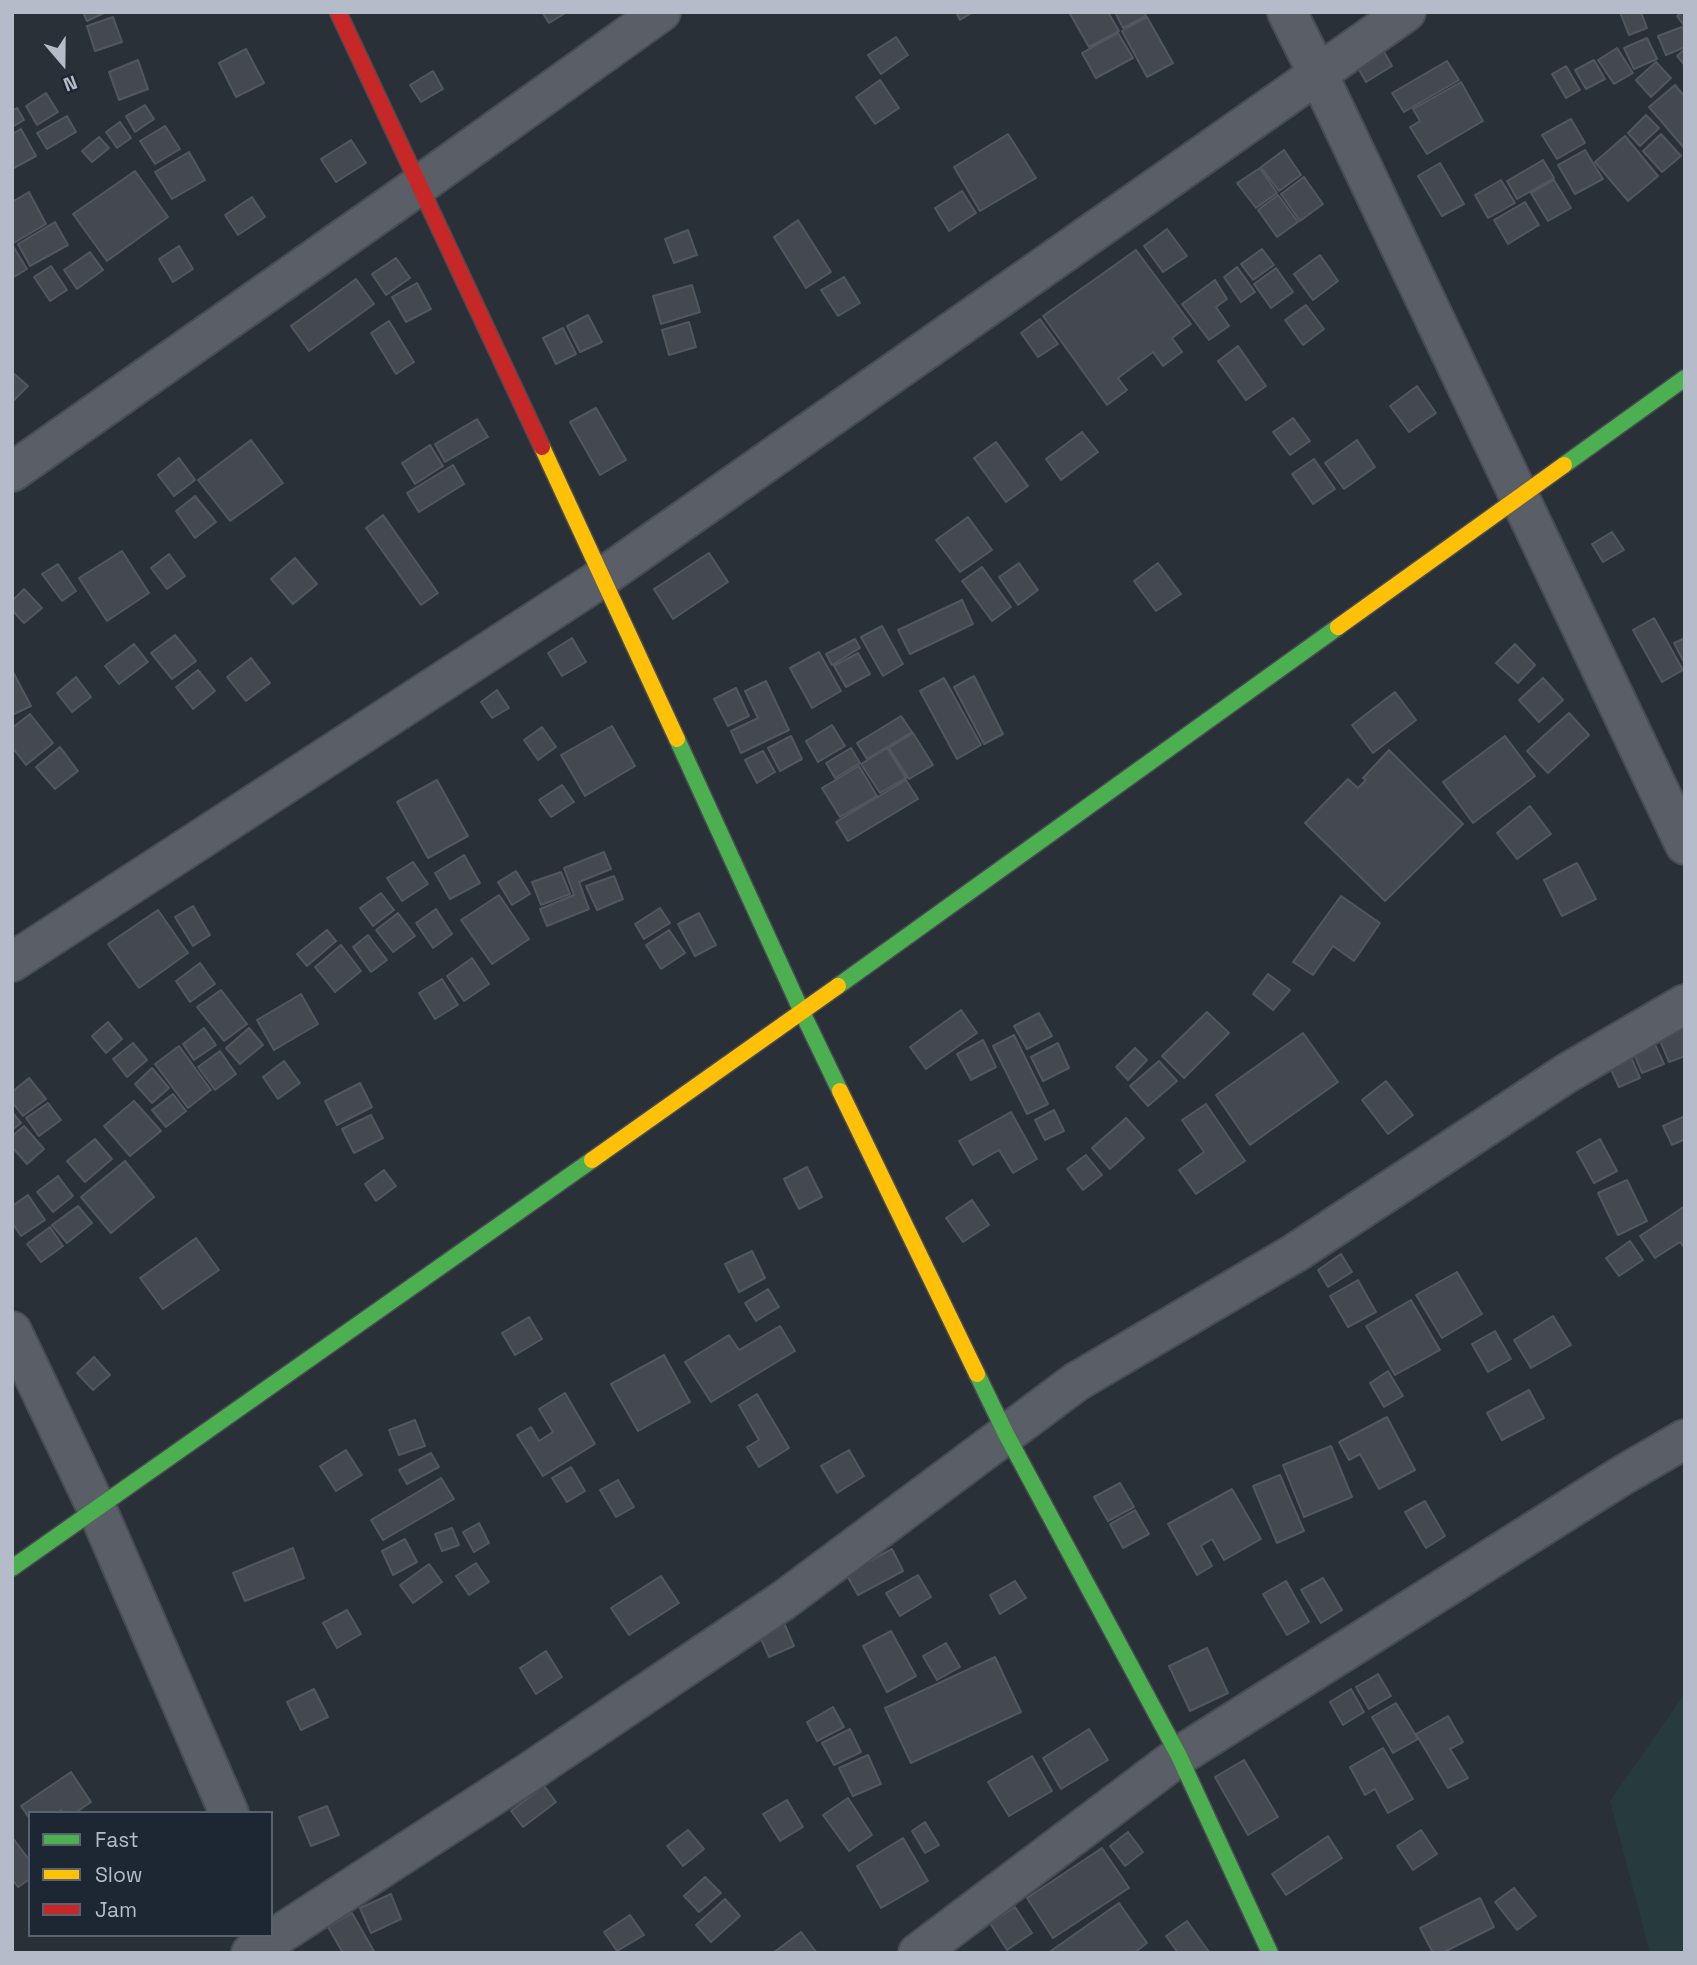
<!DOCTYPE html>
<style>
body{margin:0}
#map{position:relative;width:1697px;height:1965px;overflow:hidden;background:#2a3038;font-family:"Space Grotesk",sans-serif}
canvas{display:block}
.frame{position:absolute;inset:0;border:14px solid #b4bcc9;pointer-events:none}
.legend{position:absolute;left:28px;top:1811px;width:245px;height:126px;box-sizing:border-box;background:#1d2633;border:2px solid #59626f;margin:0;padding:9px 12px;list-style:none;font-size:21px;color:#b4bcc9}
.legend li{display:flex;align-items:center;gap:14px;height:35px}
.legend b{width:35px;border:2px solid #59626f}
.north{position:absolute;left:28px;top:28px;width:70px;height:70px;-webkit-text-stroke:5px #1d2633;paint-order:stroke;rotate:160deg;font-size:19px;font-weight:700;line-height:28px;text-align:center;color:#b4bcc9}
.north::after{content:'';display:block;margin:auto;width:24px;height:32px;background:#b4bcc9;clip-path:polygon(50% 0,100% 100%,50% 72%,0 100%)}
</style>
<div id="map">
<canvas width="1697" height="1965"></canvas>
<div class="frame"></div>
<ul class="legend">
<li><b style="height:9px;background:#4caf50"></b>Fast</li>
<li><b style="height:9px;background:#ffc107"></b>Slow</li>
<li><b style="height:9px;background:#c62828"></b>Jam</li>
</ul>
<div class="north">N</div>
</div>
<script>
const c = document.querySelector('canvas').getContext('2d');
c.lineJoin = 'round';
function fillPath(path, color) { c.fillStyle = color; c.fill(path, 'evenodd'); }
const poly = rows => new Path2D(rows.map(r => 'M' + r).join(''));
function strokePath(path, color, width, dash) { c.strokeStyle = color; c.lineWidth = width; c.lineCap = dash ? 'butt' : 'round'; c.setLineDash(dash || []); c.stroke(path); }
fillPath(poly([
 [1685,1693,1685,1953,1650,1953,1610,1801]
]), '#273a3e');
const building = poly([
 [83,12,106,12,87,21,83,12],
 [542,12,567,12,549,23,542,12],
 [956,12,973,12,960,20,956,12],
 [1069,12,1108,12,1119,31,1089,47,1069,12],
 [1115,12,1144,12,1146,16,1123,28,1115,12],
 [1620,12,1641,12,1647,28,1629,35,1620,12],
 [1683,12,1685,12,1685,27,1677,16,1683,12],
 [113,17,122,42,95,51,87,26,113,17],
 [1147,17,1173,63,1147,77,1122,31,1147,17],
 [1682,27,1685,33,1685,47,1666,55,1658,36,1682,27],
 [1118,33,1133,58,1096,78,1082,53,1118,33],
 [896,37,908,55,881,74,868,55,896,37],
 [1647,38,1657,59,1634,69,1624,48,1647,38],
 [1378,41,1392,66,1366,82,1351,56,1378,41],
 [1617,48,1633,73,1614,84,1598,60,1617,48],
 [246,49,264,83,236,97,219,63,246,49],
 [1685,49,1685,66,1677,56,1685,49],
 [138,60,148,89,119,100,109,72,138,60],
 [1594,60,1605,79,1586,89,1575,70,1594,60],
 [1447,61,1459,80,1404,112,1392,93,1447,61],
 [1656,62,1671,78,1651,97,1636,80,1656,62],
 [1566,66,1580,90,1566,98,1552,74,1566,66],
 [433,71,443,89,421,102,410,85,433,71],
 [880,80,899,108,875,124,856,97,880,80],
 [1461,82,1483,121,1427,154,1410,127,1420,121,1413,109,1461,82],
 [1675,85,1685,97,1685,149,1649,107,1675,85],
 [46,93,58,112,37,125,26,106,46,93],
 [145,105,154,119,135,132,126,116,145,105],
 [17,108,24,120,12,127,12,111,17,108],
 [1646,115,1659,128,1640,146,1628,133,1646,115],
 [67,116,76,132,47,149,37,133,67,116],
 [1571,119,1585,143,1557,159,1542,135,1571,119],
 [120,122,131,138,117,148,106,132,120,122],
 [165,126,180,149,155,164,140,141,165,126],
 [21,129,36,156,12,169,12,134,21,129],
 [1008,134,1036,178,980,211,954,167,1008,134],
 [1661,134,1681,156,1662,172,1643,151,1661,134],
 [1625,136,1658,176,1628,201,1595,162,1625,136],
 [99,137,109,148,92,162,82,151,99,137],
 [351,140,366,163,336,182,321,159,351,140],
 [1284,150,1301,175,1279,191,1261,167,1284,150],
 [1585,150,1603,179,1575,194,1558,165,1585,150],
 [189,152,205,180,172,199,155,172,189,152],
 [1543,160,1554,178,1517,199,1507,181,1543,160],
 [1440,163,1464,204,1442,216,1418,176,1440,163],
 [1260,168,1277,193,1256,208,1237,183,1260,168],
 [135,171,168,217,107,261,73,214,135,171],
 [1304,177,1323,204,1300,221,1281,194,1304,177],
 [1501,180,1515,203,1488,218,1475,195,1501,180],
 [1554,180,1571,208,1548,221,1531,193,1554,180],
 [962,191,976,213,949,231,935,208,962,191],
 [29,192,46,224,12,244,12,202,29,192],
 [1278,195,1298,222,1277,237,1258,210,1278,195],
 [252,197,265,217,238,235,225,215,252,197],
 [1525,202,1539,225,1508,244,1494,220,1525,202],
 [798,220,831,272,806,288,774,237,798,220],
 [55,222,68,245,30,266,18,244,55,222],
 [1167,229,1187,256,1163,272,1144,246,1167,229],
 [688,230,697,255,674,263,665,239,688,230],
 [13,246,27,269,12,278,12,246,13,246],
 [179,246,193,269,173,282,159,259,179,246],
 [1262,249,1274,265,1253,280,1241,264,1262,249],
 [1136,250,1191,324,1172,338,1182,352,1163,366,1153,352,1118,378,1127,390,1107,405,1043,316,1136,250],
 [90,252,103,270,77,289,64,270,90,252],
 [1320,255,1338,281,1313,300,1294,274,1320,255],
 [396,258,410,278,386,295,372,274,396,258],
 [51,266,67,290,50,301,34,277,51,266],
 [1237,267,1255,292,1241,302,1224,277,1237,267],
 [1276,268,1293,292,1271,308,1254,284,1276,268],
 [844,277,860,303,838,316,821,290,844,277],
 [356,279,374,304,309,351,291,326,356,279],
 [1215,280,1227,299,1216,307,1229,326,1209,340,1182,304,1215,280],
 [417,283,431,309,406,322,392,297,417,283],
 [692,285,700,312,661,324,653,296,692,285],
 [1306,305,1324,329,1303,345,1285,320,1306,305],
 [588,315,602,342,580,352,567,326,588,315],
 [1040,319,1058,344,1038,357,1021,333,1040,319],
 [389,321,414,362,396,374,371,333,389,321],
 [689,322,696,347,669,355,662,330,689,322],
 [563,328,576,354,556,364,543,338,563,328],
 [1238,346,1266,386,1246,400,1218,361,1238,346],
 [12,372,28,386,12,402,12,372],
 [1417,386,1436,413,1409,432,1390,406,1417,386],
 [596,408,626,460,600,475,570,422,596,408],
 [1293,418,1310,441,1290,455,1273,432,1293,418],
 [477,419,488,437,445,462,435,444,477,419],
 [1082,432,1098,452,1061,480,1046,459,1082,432],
 [251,440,283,483,230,521,198,480,251,440],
 [1357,440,1375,467,1344,489,1325,463,1357,440],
 [996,442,1028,486,1006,502,974,458,996,442],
 [430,445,443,466,415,484,402,463,430,445],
 [179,458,195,480,174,496,158,475,179,458],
 [1314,459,1335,489,1313,504,1292,474,1314,459],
 [453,465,464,484,419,512,407,493,453,465],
 [195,496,216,522,195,538,176,511,195,496],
 [383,515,438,593,421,605,366,528,383,515],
 [968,517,992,550,960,572,936,540,968,517],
 [1612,532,1624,550,1603,562,1592,544,1612,532],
 [122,551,149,593,107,621,79,578,122,551],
 [709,553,728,582,673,619,654,589,709,553],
 [169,554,185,576,167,589,151,568,169,554],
 [295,558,317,584,293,604,271,579,295,558],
 [1019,563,1038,590,1018,605,999,577,1019,563],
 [1158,563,1181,594,1156,611,1134,581,1158,563],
 [58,564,76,591,62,601,42,574,58,564],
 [982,567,1011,607,992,621,962,581,982,567],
 [24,589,42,608,24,623,12,610,12,601,24,589],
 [962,600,973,624,910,654,898,630,962,600],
 [1654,618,1683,670,1662,682,1633,630,1654,618],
 [882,626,903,664,883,676,861,637,882,626],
 [175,635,196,661,172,679,151,653,175,635],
 [572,638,586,662,562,676,548,653,572,638],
 [1685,638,1685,664,1674,643,1685,638],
 [855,639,860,648,832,665,826,654,855,639],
 [134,644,148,662,119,684,105,666,134,644],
 [1515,644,1535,665,1518,683,1496,663,1515,644],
 [819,652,841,691,812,708,790,668,819,652],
 [858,653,870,674,846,687,834,666,858,653],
 [251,658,270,683,246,701,227,677,251,658],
 [12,670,31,706,12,715,12,670],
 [198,670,215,691,193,709,176,687,198,670],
 [974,676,1003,734,984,744,954,687,974,676],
 [76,677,91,697,72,712,57,693,76,677],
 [944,678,981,745,957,759,920,691,944,678],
 [1543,678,1563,700,1539,722,1519,700,1543,678],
 [766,681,789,730,741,753,731,731,758,718,745,691,766,681],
 [736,688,749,716,728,726,714,699,736,688],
 [497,690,509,708,492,718,481,702,497,690],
 [1395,692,1416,720,1373,753,1352,725,1395,692],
 [1569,713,1589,735,1548,773,1527,751,1569,713],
 [30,714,53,743,26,765,12,747,12,728,30,714],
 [901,716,912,732,867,759,857,743,901,716],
 [832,725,845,746,818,762,806,741,832,725],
 [612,726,635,766,585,796,561,755,612,726],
 [542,727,556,747,538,760,524,740,542,727],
 [913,733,933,765,909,779,889,748,913,733],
 [791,736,802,759,780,771,768,748,791,736],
 [1505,736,1535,776,1473,823,1443,782,1505,736],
 [60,747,78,771,55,789,36,767,60,747],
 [851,748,860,763,835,778,826,763,851,748],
 [887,748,906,778,880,793,861,764,887,748],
 [1389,750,1463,824,1385,901,1305,823,1348,779,1358,788,1366,780,1363,778,1389,750],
 [763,751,775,772,757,783,745,760,763,751],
 [859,766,877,796,840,817,822,788,859,766],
 [437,780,468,836,428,858,397,802,437,780],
 [906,780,918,799,848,841,836,822,906,780],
 [562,785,574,802,551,817,539,800,562,785],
 [1530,806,1551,834,1517,859,1497,833,1530,806],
 [604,852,611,869,579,882,589,909,547,926,540,909,574,895,564,868,604,852],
 [464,855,480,883,450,899,435,873,464,855],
 [413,862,428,884,402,901,387,878,413,862],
 [1577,863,1596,899,1562,916,1544,880,1577,863],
 [516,871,530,894,512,905,498,882,516,871],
 [561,872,570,894,541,905,532,882,561,872],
 [614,876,623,899,597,910,586,886,614,876],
 [381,893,394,910,373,926,360,908,381,893],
 [499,895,529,939,492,964,461,920,499,895],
 [1341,896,1380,923,1354,961,1333,946,1313,975,1293,962,1341,896],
 [193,906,210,935,193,946,175,917,193,906],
 [660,908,670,923,644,939,635,924,660,908],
 [436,909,452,934,433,948,416,923,436,909],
 [158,910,188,953,139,988,108,944,158,910],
 [398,913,415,936,393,952,376,930,398,913],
 [699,913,716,945,695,956,678,924,699,913],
 [327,930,336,941,307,966,297,954,327,930],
 [669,930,685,953,661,969,646,945,669,930],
 [368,935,387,960,371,972,353,947,368,935],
 [341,945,361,971,335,992,315,967,341,945],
 [472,958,489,984,464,1001,447,976,472,958],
 [200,963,215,984,190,1002,176,981,200,963],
 [1268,974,1290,990,1273,1010,1253,994,1268,974],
 [442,979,458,1005,435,1019,419,993,442,979],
 [221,990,247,1024,224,1041,197,1007,221,990],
 [301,994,318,1024,274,1050,257,1020,301,994],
 [961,1010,977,1033,926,1069,910,1047,961,1010],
 [1207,1012,1229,1033,1184,1078,1162,1056,1207,1012],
 [1039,1013,1052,1036,1027,1049,1014,1026,1039,1013],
 [108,1022,122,1039,106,1053,92,1036,108,1022],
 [1682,1026,1685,1032,1685,1056,1669,1062,1658,1036,1682,1026],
 [204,1028,216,1045,194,1060,183,1044,204,1028],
 [249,1028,263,1045,240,1064,226,1048,249,1028],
 [1303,1033,1338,1082,1250,1145,1216,1095,1303,1033],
 [1014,1035,1048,1104,1027,1114,993,1046,1014,1035],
 [983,1040,996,1067,971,1080,957,1054,983,1040],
 [1653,1040,1664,1064,1642,1073,1632,1049,1653,1040],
 [133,1043,147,1060,127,1077,113,1059,133,1043],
 [1058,1043,1069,1068,1043,1081,1031,1057,1058,1043],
 [179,1046,211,1090,188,1108,155,1064,179,1046],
 [1135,1048,1147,1060,1128,1080,1116,1067,1135,1048],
 [220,1051,236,1074,215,1090,198,1067,220,1051],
 [1629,1052,1640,1078,1619,1087,1607,1061,1629,1052],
 [284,1061,300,1083,278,1099,263,1077,284,1061],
 [1159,1061,1177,1081,1148,1106,1130,1086,1159,1061],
 [152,1068,169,1088,152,1103,135,1084,152,1068],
 [29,1078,46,1099,23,1116,12,1102,12,1092,29,1078],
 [1386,1081,1413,1115,1388,1134,1362,1100,1386,1081],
 [360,1083,372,1107,337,1125,325,1101,360,1083],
 [173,1094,186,1111,166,1127,152,1110,173,1094],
 [134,1101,161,1131,130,1156,104,1126,134,1101],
 [48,1103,61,1120,39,1136,26,1118,48,1103],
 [1206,1104,1245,1161,1196,1194,1179,1170,1204,1152,1182,1120,1206,1104],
 [1054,1110,1064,1131,1045,1140,1035,1120,1054,1110],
 [12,1112,21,1123,12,1130,12,1112],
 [1011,1112,1037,1159,1013,1173,999,1150,973,1165,959,1141,1011,1112],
 [371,1115,383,1138,354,1153,342,1129,371,1115],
 [1685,1116,1685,1139,1672,1145,1663,1126,1685,1116],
 [1126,1118,1144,1138,1110,1169,1092,1148,1126,1118],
 [24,1126,44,1149,27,1164,12,1147,12,1136,24,1126],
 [95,1139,112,1159,85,1182,67,1161,95,1139],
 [1600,1139,1617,1171,1594,1183,1577,1152,1600,1139],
 [1086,1155,1102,1175,1083,1190,1067,1169,1086,1155],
 [125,1161,154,1197,111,1233,81,1197,125,1161],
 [807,1167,822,1197,799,1209,784,1179,807,1167],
 [384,1170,396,1186,376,1201,365,1184,384,1170],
 [58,1176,73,1196,53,1212,37,1192,58,1176],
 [1627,1180,1647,1221,1618,1235,1598,1193,1627,1180],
 [28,1195,45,1220,21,1236,12,1223,12,1206,28,1195],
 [972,1200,989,1225,963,1242,946,1218,972,1200],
 [78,1206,92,1223,67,1243,52,1225,78,1206],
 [1685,1206,1685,1248,1680,1242,1655,1258,1640,1236,1685,1206],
 [50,1227,63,1246,41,1262,27,1244,50,1227],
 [196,1238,219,1270,163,1309,140,1278,196,1238],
 [1630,1241,1643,1260,1619,1276,1606,1258,1630,1241],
 [752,1251,765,1278,739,1292,725,1264,752,1251],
 [1341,1254,1352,1272,1328,1287,1318,1270,1341,1254],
 [1457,1272,1482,1314,1442,1338,1416,1295,1457,1272],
 [1358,1280,1376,1312,1348,1327,1330,1296,1358,1280],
 [768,1289,779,1307,756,1321,745,1303,768,1289],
 [1411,1300,1440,1350,1395,1375,1366,1326,1411,1300],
 [1553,1316,1571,1345,1531,1368,1514,1340,1553,1316],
 [529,1317,542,1339,515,1355,502,1333,529,1317],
 [780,1326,795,1351,711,1402,685,1362,729,1335,739,1350,780,1326],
 [1495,1331,1511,1359,1488,1372,1472,1344,1495,1331],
 [664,1355,690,1402,638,1431,611,1384,664,1355],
 [94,1357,110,1375,93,1390,77,1373,94,1357],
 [1388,1371,1403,1396,1384,1407,1370,1383,1388,1371],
 [1529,1390,1544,1418,1502,1440,1487,1413,1529,1390],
 [565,1393,595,1444,543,1476,517,1435,531,1427,539,1441,553,1432,539,1409,565,1393],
 [757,1394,789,1448,759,1467,747,1447,759,1440,739,1405,757,1394],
 [1387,1417,1415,1470,1379,1489,1360,1454,1349,1460,1339,1442,1387,1417],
 [415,1420,425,1446,399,1455,389,1430,415,1420],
 [1331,1446,1352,1497,1304,1517,1283,1465,1331,1446],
 [346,1450,362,1475,336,1491,320,1466,346,1450],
 [849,1450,864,1476,837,1493,821,1466,849,1450],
 [431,1453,439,1467,407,1484,399,1470,431,1453],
 [571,1467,585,1491,567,1502,552,1478,571,1467],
 [1280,1475,1304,1531,1277,1543,1253,1486,1280,1475],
 [441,1478,454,1499,383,1540,371,1520,441,1478],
 [618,1480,634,1507,616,1517,600,1490,618,1480],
 [1120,1483,1134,1507,1108,1521,1094,1497,1120,1483],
 [1232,1489,1261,1539,1224,1560,1212,1539,1201,1546,1212,1566,1197,1575,1168,1524,1232,1489],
 [1425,1501,1445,1536,1426,1548,1405,1512,1425,1501],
 [1135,1510,1149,1534,1123,1548,1110,1524,1135,1510],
 [479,1523,489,1543,474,1552,463,1532,479,1523],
 [452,1528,459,1545,442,1551,435,1534,452,1528],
 [405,1539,417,1562,393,1575,382,1551,405,1539],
 [293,1548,304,1578,245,1601,233,1573,293,1548],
 [892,1549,903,1571,858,1595,846,1574,892,1549],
 [476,1563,489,1582,469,1595,456,1576,476,1563],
 [429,1564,442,1582,413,1603,400,1585,429,1564],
 [918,1575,931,1597,900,1616,886,1593,918,1575],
 [661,1576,679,1603,629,1635,611,1608,661,1576],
 [1323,1578,1342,1610,1321,1623,1301,1590,1323,1578],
 [1015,1581,1026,1598,1000,1614,990,1595,1015,1581],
 [1286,1581,1309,1622,1287,1635,1263,1594,1286,1581],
 [347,1610,361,1634,337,1648,323,1623,347,1610],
 [784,1623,794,1646,769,1657,759,1634,784,1623],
 [891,1631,916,1676,887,1692,863,1646,891,1631],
 [946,1643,960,1667,937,1680,923,1656,946,1643],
 [1207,1648,1228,1693,1190,1711,1169,1666,1207,1648],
 [546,1651,562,1677,536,1694,520,1668,546,1651],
 [995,1657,1021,1712,911,1763,885,1708,995,1657],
 [1378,1674,1391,1696,1369,1709,1356,1687,1378,1674],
 [314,1689,328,1717,301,1730,287,1702,314,1689],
 [1351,1689,1364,1712,1343,1725,1330,1702,1351,1689],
 [1396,1703,1418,1739,1393,1753,1372,1717,1396,1703],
 [833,1707,844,1727,817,1741,807,1722,833,1707],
 [1448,1716,1463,1742,1450,1749,1468,1778,1448,1788,1416,1734,1448,1716],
 [850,1729,861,1752,834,1765,822,1743,850,1729],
 [1089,1729,1108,1760,1061,1789,1043,1758,1089,1729],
 [1383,1748,1413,1799,1388,1813,1375,1789,1365,1795,1350,1767,1383,1748],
 [868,1755,881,1784,853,1796,839,1768,868,1755],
 [1032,1756,1052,1791,1009,1816,988,1782,1032,1756],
 [1244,1760,1278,1817,1248,1835,1215,1777,1244,1760],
 [71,1772,91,1802,75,1813,63,1813,61,1810,57,1813,30,1813,30,1819,21,1806,71,1772],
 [544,1786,556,1802,523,1827,511,1811,544,1786],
 [848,1798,872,1835,849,1851,823,1815,848,1798],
 [787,1800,803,1827,780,1841,763,1814,787,1800],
 [327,1806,339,1835,311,1846,299,1817,327,1806],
 [925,1822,939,1845,925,1853,912,1831,925,1822],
 [688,1830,704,1849,683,1866,667,1846,688,1830],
 [1421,1830,1437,1854,1413,1870,1397,1846,1421,1830],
 [1128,1832,1143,1852,1125,1866,1110,1846,1128,1832],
 [1328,1836,1342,1858,1286,1895,1272,1874,1328,1836],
 [12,1837,30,1861,30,1879,18,1887,12,1879,12,1837],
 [903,1838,928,1881,881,1908,857,1866,903,1838],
 [1102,1848,1129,1888,1053,1938,1027,1898,1102,1848],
 [705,1877,721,1893,699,1912,684,1896,705,1877],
 [1514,1888,1536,1916,1517,1930,1495,1902,1514,1888],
 [391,1894,401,1919,371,1933,360,1908,391,1894],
 [1480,1898,1494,1927,1442,1953,1433,1953,1420,1928,1480,1898],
 [725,1899,740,1916,711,1942,696,1925,725,1899],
 [1119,1903,1147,1943,1134,1953,1048,1953,1119,1903],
 [1015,1907,1032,1933,1007,1950,990,1923,1015,1907],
 [352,1913,375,1953,343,1953,328,1927,352,1913],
 [630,1915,644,1935,617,1951,604,1932,630,1915],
 [1187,1921,1209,1952,1207,1953,1178,1953,1166,1936,1187,1921],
 [801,1932,817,1953,773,1953,801,1932]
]);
fillPath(building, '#444950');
strokePath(building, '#52575f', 2);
const street = poly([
 [1287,12,1318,74,1685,845],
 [12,472,418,186,661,12],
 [12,962,603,577,1406,12],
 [12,1331,97,1509,229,1813],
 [251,1953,531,1771,784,1600,1076,1382,1295,1253,1567,1073,1685,1004],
 [918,1953,1179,1756,1623,1475,1685,1439]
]);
const fast = poly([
 [1564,465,1685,378],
 [677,739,802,1012,840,1091],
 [838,986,1338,627],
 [977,1374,1006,1434,1179,1756,1270,1953],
 [12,1568,592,1160]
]);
const slow = poly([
 [542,447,677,739],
 [1338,627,1564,465],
 [840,1091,977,1374],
 [592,1160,838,986]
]);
const jam = poly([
 [338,12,542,447]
]);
strokePath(street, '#484c53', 42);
strokePath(fast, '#484c53', 19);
strokePath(slow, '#484c53', 19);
strokePath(jam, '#484c53', 19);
strokePath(street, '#5a5e66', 38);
strokePath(fast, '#4caf50', 16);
strokePath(slow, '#ffc107', 16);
strokePath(jam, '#c62828', 16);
</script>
